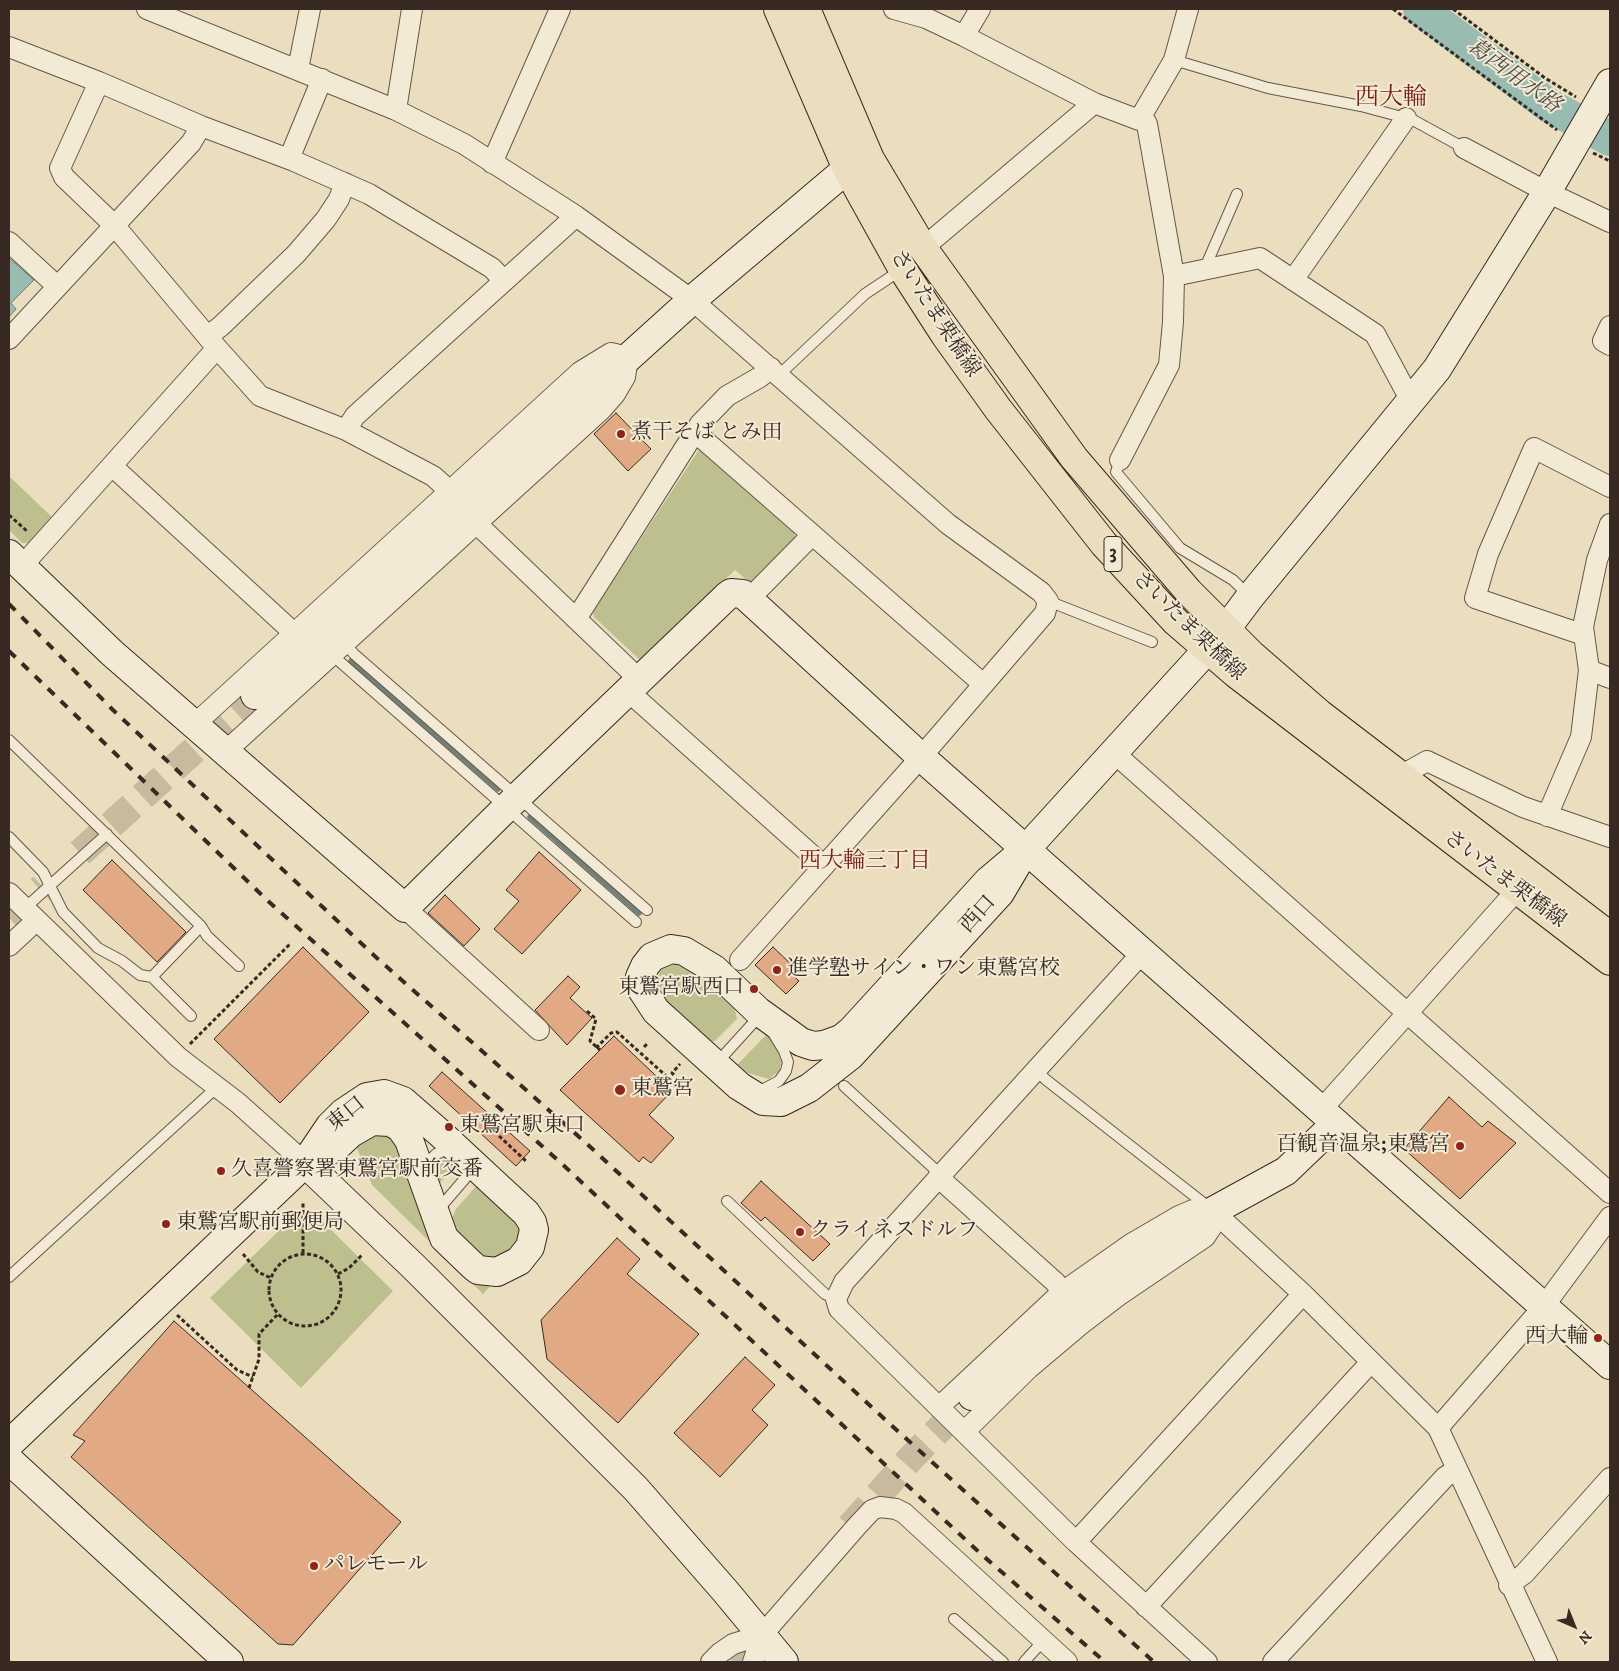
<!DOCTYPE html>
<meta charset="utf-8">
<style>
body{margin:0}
#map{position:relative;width:1619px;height:1671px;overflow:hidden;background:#ebdebe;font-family:"IM FELL DW Pica",serif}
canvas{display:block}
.frame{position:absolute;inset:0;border:10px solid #392923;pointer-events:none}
.north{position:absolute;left:1549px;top:1601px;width:50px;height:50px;-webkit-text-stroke:4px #f2ead5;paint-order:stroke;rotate:136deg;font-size:14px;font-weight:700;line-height:20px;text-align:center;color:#392923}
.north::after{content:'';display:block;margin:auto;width:18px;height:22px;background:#392923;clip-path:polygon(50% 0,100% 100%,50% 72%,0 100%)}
</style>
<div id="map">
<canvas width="1619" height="1671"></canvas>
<div class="frame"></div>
<div class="north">N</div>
</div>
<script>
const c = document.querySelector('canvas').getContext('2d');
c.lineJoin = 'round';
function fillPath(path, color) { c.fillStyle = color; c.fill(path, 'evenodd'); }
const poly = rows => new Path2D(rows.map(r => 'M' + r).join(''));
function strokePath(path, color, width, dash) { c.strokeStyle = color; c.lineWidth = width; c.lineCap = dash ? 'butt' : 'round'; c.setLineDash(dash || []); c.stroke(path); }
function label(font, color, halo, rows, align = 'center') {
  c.font = font + ' "IM FELL DW Pica","Noto Serif JP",serif'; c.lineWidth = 4; c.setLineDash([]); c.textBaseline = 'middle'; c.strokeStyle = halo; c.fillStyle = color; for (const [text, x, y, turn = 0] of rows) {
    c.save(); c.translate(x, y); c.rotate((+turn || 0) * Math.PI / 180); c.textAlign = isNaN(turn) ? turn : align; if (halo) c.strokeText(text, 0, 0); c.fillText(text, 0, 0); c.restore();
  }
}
fillPath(poly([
 [700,448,794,530,796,542,758,581,748,581,735,570,644,658,640,660,594,617,593,612],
 [9,476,54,519,33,543,22,543,9,530],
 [674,964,693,969,734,1005,737,1019,715,1041,710,1042,668,1005,657,987,656,979,662,969],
 [766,1035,773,1042,782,1061,779,1071,769,1079,748,1073,736,1066],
 [371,1136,386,1136,398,1144,492,1284,483,1294,372,1185,356,1146],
 [442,1157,448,1157,457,1165,437,1186,431,1170,436,1161],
 [479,1183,520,1225,520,1234,515,1248,497,1260,483,1258,455,1235,451,1220,456,1209],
 [298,1212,314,1213,393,1291,301,1388,210,1298]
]), '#bdc08e');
const water = poly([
 [9,258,34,280,11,303,16,309,9,317,9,258]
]);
fillPath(water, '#98bcb1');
strokePath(water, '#728178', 1);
strokePath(poly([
 [351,661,498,789],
 [530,817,639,913]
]), '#728178', 5.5);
strokePath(poly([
 [1420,9,1548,105,1610,139]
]), '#98bcb1', 34);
const building = poly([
 [616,413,651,449,628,471,594,434,616,413],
 [539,852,581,890,522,954,494,929,519,901,506,890,539,852],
 [112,860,186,932,157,962,83,890,112,860],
 [445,895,480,929,464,946,428,913,445,895],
 [303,947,369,1012,280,1103,214,1039,303,947],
 [773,947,795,968,790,973,799,981,786,994,755,965,773,947],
 [568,976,580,987,570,998,592,1018,567,1045,535,1010,568,976],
 [614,1036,672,1091,649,1115,674,1138,651,1163,643,1157,639,1162,560,1090,614,1036],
 [442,1072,530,1151,516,1166,429,1086,442,1072],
 [1449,1097,1482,1127,1488,1121,1516,1143,1460,1199,1404,1149,1449,1097],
 [761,1181,830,1244,813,1261,765,1217,761,1221,741,1203,761,1181],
 [617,1238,640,1259,627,1274,699,1334,618,1423,547,1359,541,1320,617,1238],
 [174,1321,401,1522,293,1645,278,1644,71,1457,85,1441,73,1435,174,1321],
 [745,1357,775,1385,752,1410,768,1425,720,1477,674,1433,745,1357]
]);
fillPath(building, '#e1a984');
strokePath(building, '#392923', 1);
strokePath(poly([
 [80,853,255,695],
 [9,918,43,887],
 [850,1527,911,1458,972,1396],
 [733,1662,767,1624]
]), '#c7ba9f', 28, [28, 14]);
const lane = poly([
 [1174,60,1268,88,1361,106,1413,120,1464,148],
 [1204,270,1237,194],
 [779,375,865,294,901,270],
 [1120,460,1116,472,1180,548,1233,580,1249,596],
 [1048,601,1152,642],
 [344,642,354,654,647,910],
 [331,654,636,922],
 [9,740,201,926,207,936,239,966],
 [9,837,43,872,63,912,98,948,122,961,140,975,152,977,191,1016],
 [25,908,107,834],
 [152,977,201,926],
 [715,1065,754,1022,758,1012],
 [1036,1069,1045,1079,1211,1209],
 [844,1086,940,1174],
 [756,1093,779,1081,786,1071,788,1062,784,1051,773,1033],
 [423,1167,436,1154,451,1148],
 [727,1201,825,1294,836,1299],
 [438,1210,474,1168],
 [9,1277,217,1087],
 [954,1619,1003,1662],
 [1024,1662,1043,1641]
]);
const street = poly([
 [147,9,396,110,464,144,576,216,692,300,948,524,1041,592,1048,601,1045,613,921,757,740,960],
 [894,9,926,18,964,36,1094,103,1139,120,1174,60,1188,9],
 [964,36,980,9],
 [9,47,99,82,201,126,294,161,369,194,492,268,504,281],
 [298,69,310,9],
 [99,82,60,168,64,177,114,225,217,348,260,396,346,430,433,476,451,492],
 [396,110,412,9],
 [1464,148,1547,192,1610,222],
 [289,159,322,79],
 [492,163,560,9],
 [9,242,57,286],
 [923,248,1094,103],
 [1174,276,1260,258,1375,334,1411,401],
 [1293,280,1406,118],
 [1610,326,1603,341,1610,345],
 [208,336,221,326,296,254,326,219,339,199,345,183],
 [9,339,191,143,201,126],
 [346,430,355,416,576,216],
 [695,432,983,684],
 [1120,460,1169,365,1173,322,1174,276,1147,124,1142,115],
 [112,466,294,633],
 [476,523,641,681],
 [22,566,217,348],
 [749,599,812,535],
 [576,619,700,424,727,396,760,377,771,368],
 [1584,635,1475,598,1488,554,1534,448,1610,487],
 [1589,670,1610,678],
 [629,692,824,866],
 [195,724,580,372,611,353,628,357,625,377,615,394,602,409,226,751],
 [1113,752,1610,1193],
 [1402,775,1427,761,1523,807,1610,837],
 [1547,816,1581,737,1589,670,1583,627,1597,560,1610,524],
 [9,893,178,1057,238,1103,305,1163],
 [405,908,539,1030],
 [9,946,37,920],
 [1143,952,844,1282,836,1299,839,1309,1076,1542,1207,1662],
 [1321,1110,1517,890],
 [938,1177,1056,1283,1061,1293],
 [939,1407,1061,1293,1131,1244,1179,1216,1193,1210,1213,1211,1303,1294,1438,1428,1547,1662],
 [1438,1428,1544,1306,1610,1217],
 [964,1432,1029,1368,1080,1325,1118,1296,1205,1237,1211,1228,1213,1211],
 [1076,1542,1303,1294],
 [1509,1585,1524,1574,1610,1478],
 [1146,1607,1371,1362],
 [711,1662,720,1653,733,1644,762,1635],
 [753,1662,762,1635,857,1526,872,1510,880,1507,896,1509,904,1513,1067,1662],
 [1273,1662,1445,1477,1457,1469]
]);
const secondary = poly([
 [9,554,112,653,405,908,506,808,727,596,731,593,743,594,921,757,1610,1365],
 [255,695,692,300,847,169,869,160],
 [1026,849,1000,893,850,1056,809,1088,781,1102,763,1101,739,1086,656,1011,641,988,640,977,645,966,652,957,671,949,684,951,714,969,758,1011,801,1042,813,1046,824,1045,841,1039,852,1030,988,881,1026,849,1226,629,1250,597,1437,369,1547,192,1610,83],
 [305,1163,414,1267,636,1489,726,1592,784,1662],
 [972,1396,1011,1358,1082,1298,1133,1261,1213,1211,1286,1171,1336,1123],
 [9,1444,305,1163,330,1126,343,1113,367,1097,384,1094,403,1101,442,1135,526,1213,532,1222,534,1230,530,1247,519,1261,497,1272,478,1270,472,1265,444,1238,409,1140,400,1127,390,1122,372,1121,351,1133,336,1147,305,1163],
 [9,1460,229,1662]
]);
const primary = poly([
 [778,9,847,169,903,270,945,335,998,409,1104,544,1176,622,1235,673,1610,961],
 [806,9,870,159,923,248,1074,458,1189,592,1251,654,1320,714,1610,936]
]);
strokePath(lane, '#66564a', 12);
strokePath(street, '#66564a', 22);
strokePath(secondary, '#392923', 30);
strokePath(primary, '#392923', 30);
strokePath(poly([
 [1393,9,1557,130],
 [1453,9,1545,78,1576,97],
 [1593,153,1610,161],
 [9,515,28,532],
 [587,1011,596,1019,590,1041,600,1050],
 [190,1044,291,943],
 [644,1047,648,1043],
 [596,1048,611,1033,617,1032,682,1090,686,1087,672,1073,680,1064],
 [499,1136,527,1162],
 [303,1253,303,1202],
 '269 1290a36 36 0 1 1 72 0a36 36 0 1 1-72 0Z',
 [243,1254,258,1272,271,1278],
 [338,1274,349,1268,363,1254],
 [177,1315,237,1370,253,1377],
 [249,1388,259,1359,259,1334,278,1314]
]), '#392923', 3, [4, 2.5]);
strokePath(lane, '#f2ead5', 10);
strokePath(street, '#f2ead5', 20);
strokePath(secondary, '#f2ead5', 28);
strokePath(primary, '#ebdebe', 28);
strokePath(poly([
 [9,604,113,710,379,960,586,1143,891,1425,1154,1662],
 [9,651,268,901,561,1163,981,1554,1105,1662]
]), '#392923', 4, [9, 9]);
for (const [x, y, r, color] of [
 [621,434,5,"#8f2418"],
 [777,970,5,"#8f2418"],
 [754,989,5,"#8f2418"],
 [620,1090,6,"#8f2418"],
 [449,1127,5,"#8f2418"],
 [1460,1146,5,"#8f2418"],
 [221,1171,5,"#8f2418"],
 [166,1224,5,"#8f2418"],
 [800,1232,5,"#8f2418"],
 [1598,1338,5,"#8f2418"],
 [314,1566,5,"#8f2418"]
]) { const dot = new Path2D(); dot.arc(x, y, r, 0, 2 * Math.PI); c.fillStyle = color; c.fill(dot); strokePath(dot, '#f2ead5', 2); }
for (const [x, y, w] of [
 [1113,554,18]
]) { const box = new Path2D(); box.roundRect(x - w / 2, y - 17.5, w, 35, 4); c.fillStyle = '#f2ead5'; c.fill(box); strokePath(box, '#392923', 1); }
label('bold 20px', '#392923', null, [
 ["3",1113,554]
]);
label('21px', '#392923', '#f2ead5', [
 ["さいたま栗橋線",934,314,57],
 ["さいたま栗橋線",1188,627,44],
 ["さいたま栗橋線",1504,880,37],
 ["西口",979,915,-48],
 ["東口",347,1115,-39]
]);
label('21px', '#392923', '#f2ead5', [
 ["煮干そば とみ田",631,434],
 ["進学塾サイン・ワン東鷲宮校",787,970],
 ["東鷲宮駅西口",744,989,"right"],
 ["東鷲宮",631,1090],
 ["東鷲宮駅東口",459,1127],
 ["百観音温泉;東鷲宮",1450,1146,"right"],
 ["久喜警察署東鷲宮駅前交番",231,1171],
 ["東鷲宮駅前郵便局",176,1224],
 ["クライネスドルフ",810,1232],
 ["西大輪",1588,1338,"right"],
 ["パレモール",324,1566]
], 'left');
label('italic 22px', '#514e46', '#f2ead5', [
 ["葛西用水路",1513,77,36]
]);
label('22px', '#7a1f14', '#f2ead5', [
 ["西大輪三丁目",865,862]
]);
label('24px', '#7a1f14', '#f2ead5', [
 ["西大輪",1391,99]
]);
</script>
